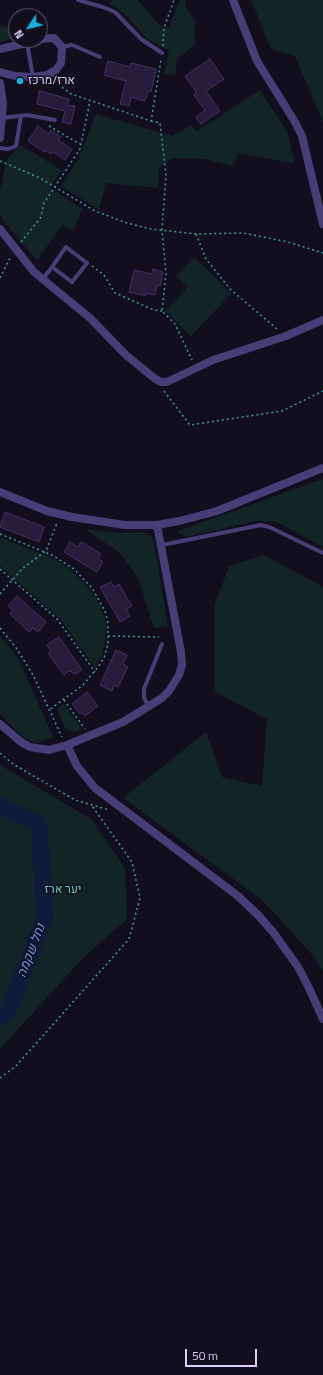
<!DOCTYPE html>
<meta charset="utf-8">
<style>
body{margin:0}
#map{position:relative;width:323px;height:1375px;overflow:hidden;background:#130e1d;font-family:"Titillium Web",sans-serif}
canvas{display:block}
.north{position:absolute;left:8px;top:8px;width:40px;height:40px;box-sizing:border-box;background:#130e1d;border:1px solid #635b75;border-radius:50%;rotate:235deg;font-size:11px;font-weight:700;line-height:16px;text-align:center;color:#dacffa}
.north::after{content:'';display:block;margin:auto;width:14px;height:18px;background:#18afdd;clip-path:polygon(50% 0,100% 100%,50% 72%,0 100%)}
.scale{position:absolute;left:185px;top:1349px;width:72px;height:18px;box-sizing:border-box;border:2px solid #dacffa;border-top:0;padding-left:5px;font-size:12px;line-height:14px;white-space:nowrap;color:#dacffa;-webkit-text-stroke:3px #130e1d;paint-order:stroke}
</style>
<div id="map">
<canvas width="323" height="1375"></canvas>
<div class="north">N</div>
<div class="scale">50 m</div>
</div>
<script>
const c = document.querySelector('canvas').getContext('2d');
c.lineJoin = 'round';
function fillPath(path, color) { c.fillStyle = color; c.fill(path, 'evenodd'); }
const poly = rows => new Path2D(rows.map(r => 'M' + r).join(''));
function strokePath(path, color, width, dash) { c.strokeStyle = color; c.lineWidth = width; c.lineCap = dash ? 'butt' : 'round'; c.setLineDash(dash || []); c.stroke(path); }
function label(font, color, halo, rows, align = 'center') {
  c.font = font + ' "Titillium Web",Heebo,sans-serif'; c.lineWidth = 3; c.setLineDash([]); c.textBaseline = 'middle'; c.strokeStyle = halo; c.fillStyle = color; for (const [text, x, y, turn = 0] of rows) {
    c.save(); c.translate(x, y); c.rotate((+turn || 0) * Math.PI / 180); c.textAlign = isNaN(turn) ? turn : align; if (halo) c.strokeText(text, 0, 0); c.fillText(text, 0, 0); c.restore();
  }
}
fillPath(poly([
 [111,0,138,0,159,25,169,28,180,0,186,0,185,3,189,13,195,20,195,45,177,59,175,75,165,74,169,51,147,39,125,14,110,4],
 [251,0,323,0,323,122,295,56,271,49],
 [0,25,16,30,16,35,13,39,0,42],
 [260,90,287,131,295,164,238,153,233,166,206,159,172,158,159,168,158,188,106,183,99,210,61,186,79,158,96,114,172,136,190,126,197,131],
 [21,145,61,170,50,188,82,209,73,231,62,225,37,261,2,219,0,213,0,190,7,159],
 [194,257,231,294,191,336,165,311,188,287,176,276],
 [323,479,323,547,277,522,256,521,186,537,177,531],
 [85,529,121,533,144,532,150,535,154,541,168,626,154,628,139,581,130,566,120,553],
 [0,537,56,560,69,568,88,587,99,603,104,616,107,630,101,658,95,668,61,620,0,566],
 [264,555,323,587,323,971,310,952,262,900,123,798,206,732,222,777,262,786,267,719,215,692,215,604,229,566],
 [0,636,18,658,53,737,38,743,31,741,20,735,0,714],
 [64,704,82,729,74,732,65,728,57,709],
 [0,765,91,819,125,868,127,919,83,958,0,1049]
]), '#122426');
strokePath(poly([
 [0,806,39,824,45,917,9,1009,0,1018]
]), '#101a3a', 17);
const building = poly([
 [210,59,224,79,206,91,220,111,201,124,196,117,205,110,194,95,197,93,185,76,210,59],
 [108,61,130,67,131,63,156,69,151,92,148,91,145,101,131,97,129,106,120,104,126,81,104,75,108,61],
 [39,91,69,99,67,105,75,106,71,124,62,122,65,111,37,104,39,91],
 [38,126,49,134,51,130,61,137,58,140,72,149,65,160,53,152,51,154,45,150,44,152,28,141,38,126],
 [153,269,163,272,160,286,157,285,155,295,146,293,146,296,129,292,134,270,152,274,153,269],
 [5,512,44,527,39,542,0,527,5,512],
 [70,542,78,547,81,542,101,554,98,559,103,562,97,572,64,552,70,542],
 [111,582,114,587,119,584,132,606,126,609,130,616,120,622,100,587,111,582],
 [17,596,46,622,38,632,33,628,29,632,10,614,13,610,8,606,17,596],
 [59,637,82,670,76,674,69,671,64,675,48,653,51,651,47,645,59,637],
 [116,650,127,655,123,664,128,667,118,687,114,685,112,691,100,685,116,650],
 [87,692,98,706,85,716,82,713,80,714,72,704,87,692]
]);
fillPath(building, '#271c3c');
strokePath(building, '#423165', 1);
strokePath(poly([
 [163,46,164,28,174,0],
 [54,81,71,94,151,121,161,60],
 [151,121,160,123,166,175,162,230,166,274,162,311,175,324,192,360],
 [49,126,80,144],
 [0,161,40,178,95,211,127,223,151,229,196,234,243,233,288,242,323,253],
 [196,234,206,259,230,289,277,329],
 [21,242,41,217,44,203,80,149,90,101],
 [92,266,104,275,115,293,154,310,162,311],
 [0,278,11,256],
 [164,391,190,425,282,411,323,391],
 [0,534,52,555,74,569,92,588,105,611,108,623,108,644,104,658,98,667,83,685,49,710],
 [0,569,57,619,95,672],
 [0,594,23,568,46,551,57,523],
 [0,628,17,649,33,675,62,737],
 [108,636,159,637],
 [64,700,85,729],
 [0,753,13,764,75,800,109,810],
 [0,1078,16,1066,129,939,140,898,132,862,92,806]
]), '#3a9ba3', 1.5, [2, 3]);
strokePath(poly([
 [78,0,103,7,115,12,141,39,162,53],
 [27,43,33,77],
 [62,47,72,45,100,57],
 [2,118,27,115,55,120],
 [0,148,8,149,16,146,21,116],
 [66,247,87,263,72,282,52,267,66,247],
 [43,279,52,267],
 [162,545,261,525,269,527,323,553],
 [149,707,144,698,144,689,162,644]
]), '#483e77', 4);
strokePath(poly([
 [233,0,257,61,295,122,302,136,323,224],
 [0,49,38,40],
 [0,72,15,76,33,77,47,75,56,70,61,63,62,47,54,38,40,39],
 [0,83,3,104,0,138],
 [0,229,34,272,90,318,126,355,154,378,161,382,167,382,213,360,286,336,323,320],
 [0,492,47,511,72,517,125,525,157,525,179,521,217,511,323,468],
 [0,724,21,742,30,747,49,750,67,745,123,722,162,698,169,691,179,675,182,665,181,652,157,525],
 [67,745,77,766,95,788,238,896,258,915,273,932,298,967,308,986,323,1019]
]), '#483e77', 8);
for (const [x, y, r, color] of [
 [20,81,4,"#18afdd"]
]) { const dot = new Path2D(); dot.arc(x, y, r, 0, 2 * Math.PI); c.fillStyle = color; c.fill(dot); strokePath(dot, '#130e1d', 1.5); }
label('12px', '#dacffa', '#130e1d', [
 ["ארז/מרכז",28,81]
], 'left');
label('12px', '#64d1c4', '#130e1d', [
 ["יער ארז",63,890]
]);
label('italic 13px', '#699eee', '#130e1d', [
 ["נחל שקמה",32,951,-69]
]);
</script>
